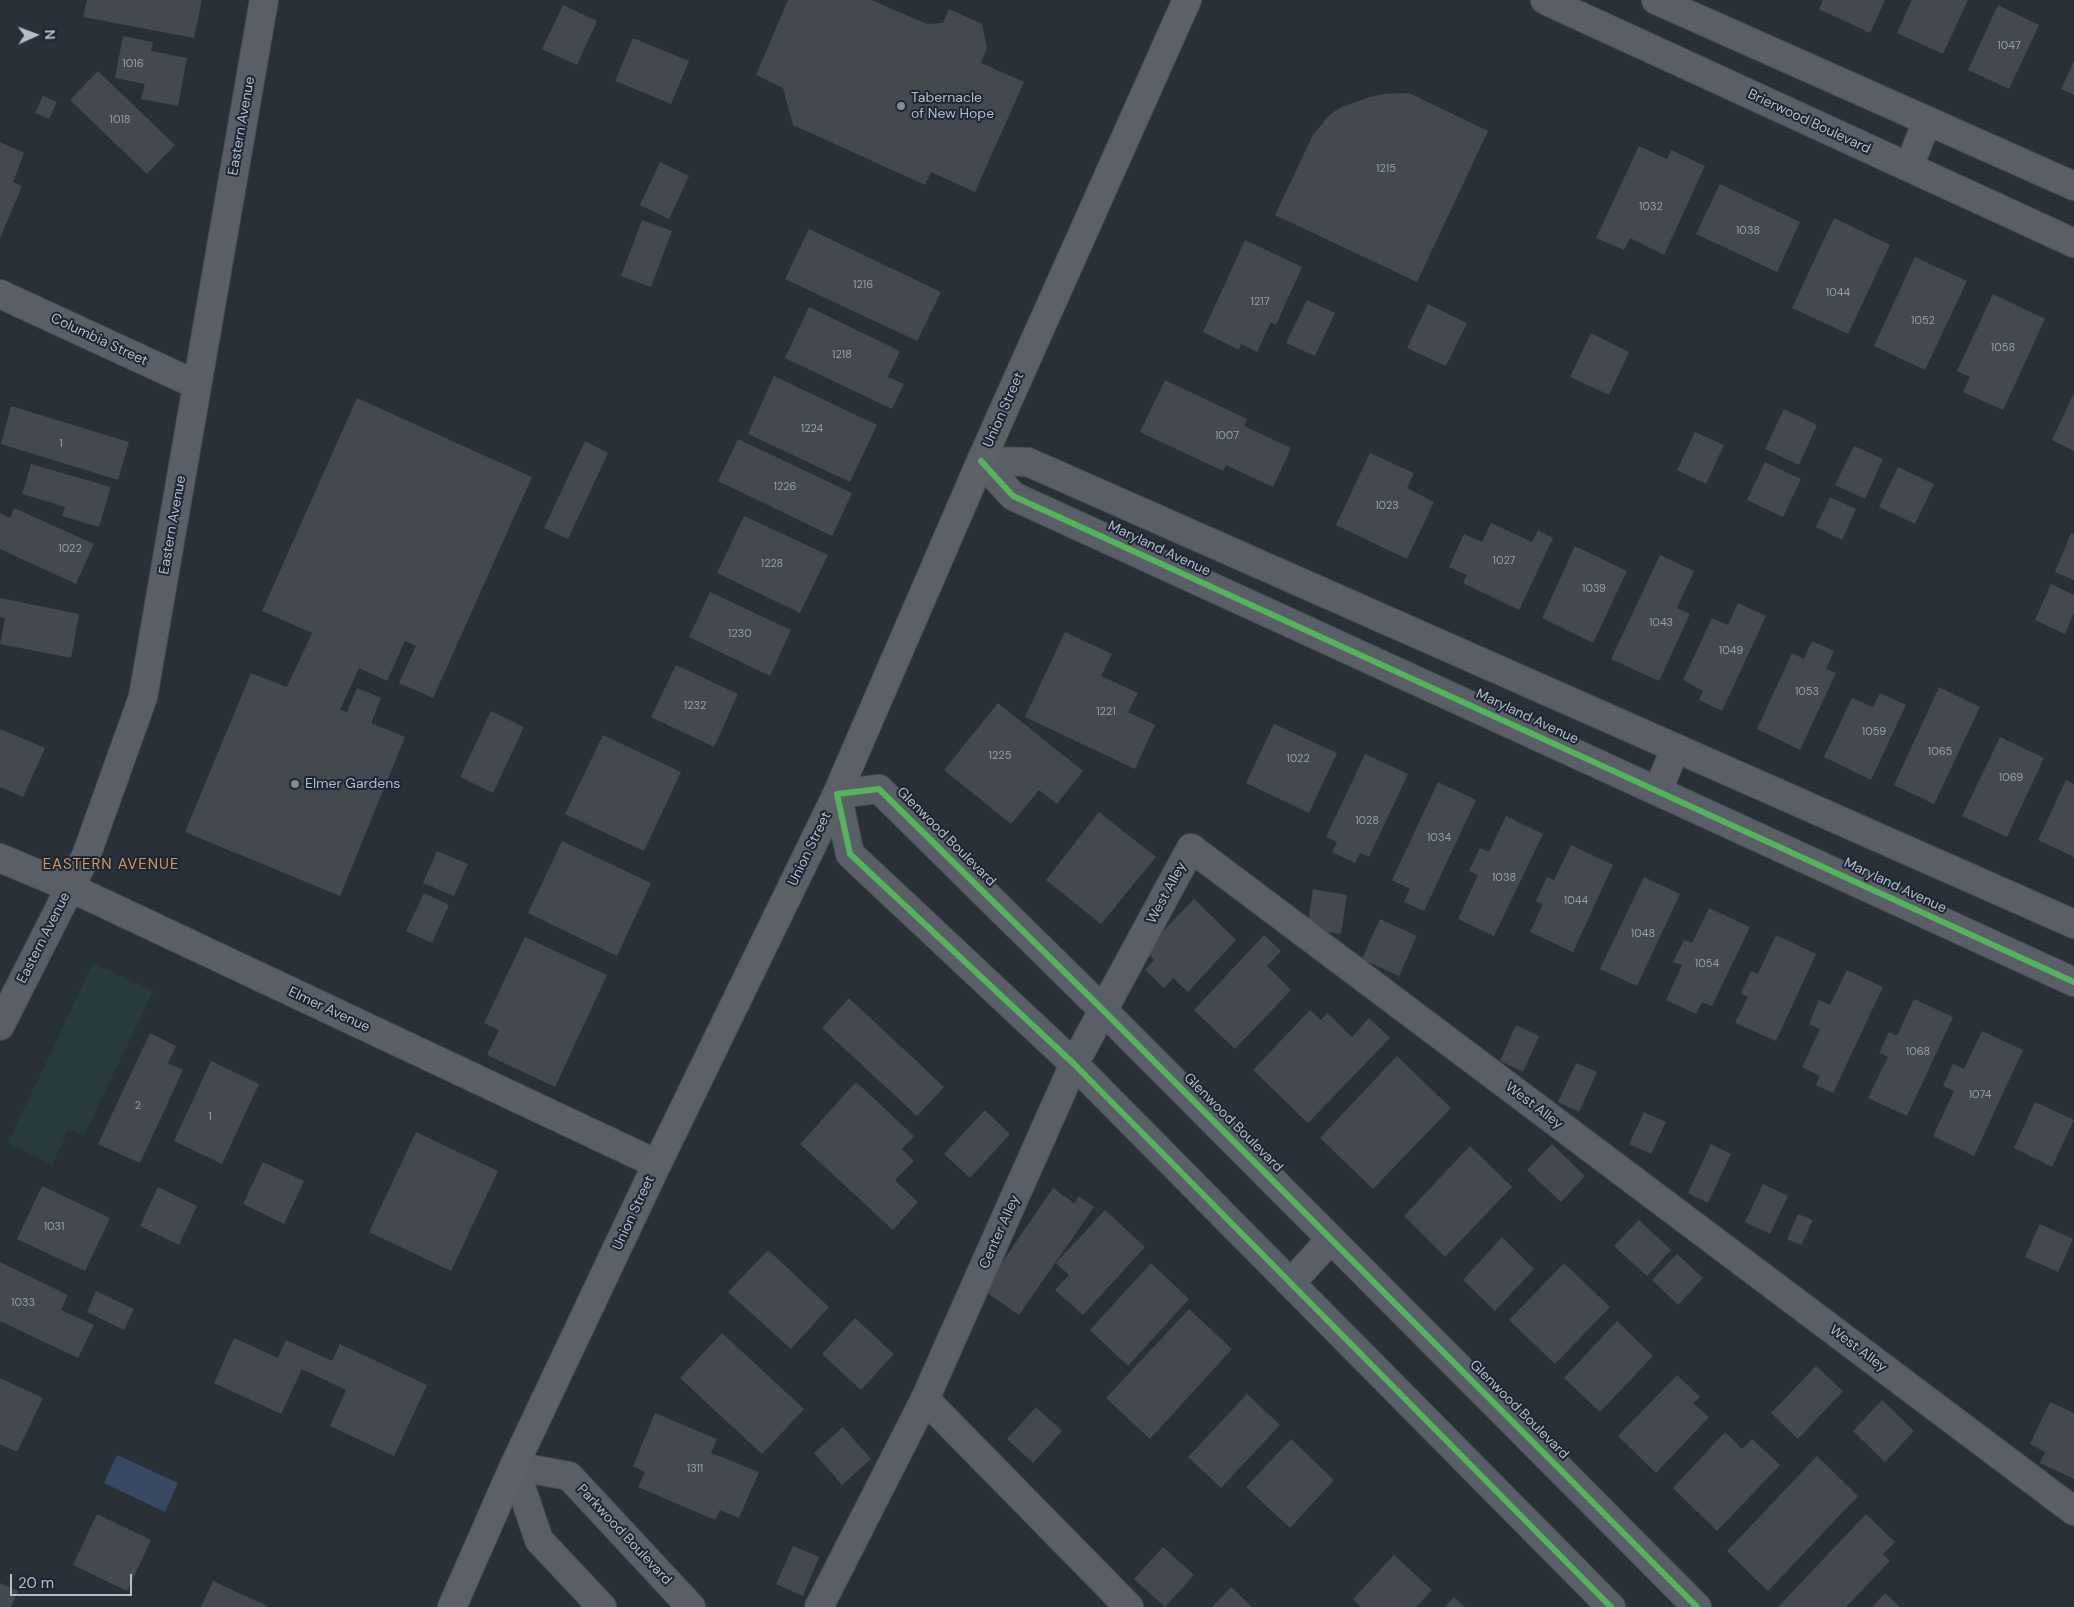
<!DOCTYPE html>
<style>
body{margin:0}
#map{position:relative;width:2074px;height:1607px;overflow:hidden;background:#2a3038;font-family:"DM Sans",sans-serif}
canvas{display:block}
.north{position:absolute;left:10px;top:10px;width:50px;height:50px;-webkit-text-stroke:4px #1d2633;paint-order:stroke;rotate:88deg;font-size:14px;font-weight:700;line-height:20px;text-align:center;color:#b4bcc9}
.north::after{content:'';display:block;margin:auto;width:18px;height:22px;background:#b4bcc9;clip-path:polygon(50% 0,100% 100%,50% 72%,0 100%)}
.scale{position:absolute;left:10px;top:1574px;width:122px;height:22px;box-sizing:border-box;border:2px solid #b4bcc9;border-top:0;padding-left:6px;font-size:15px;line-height:18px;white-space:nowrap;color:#b4bcc9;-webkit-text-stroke:4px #1d2633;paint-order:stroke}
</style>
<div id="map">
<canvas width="2074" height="1607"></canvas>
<div class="north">N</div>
<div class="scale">20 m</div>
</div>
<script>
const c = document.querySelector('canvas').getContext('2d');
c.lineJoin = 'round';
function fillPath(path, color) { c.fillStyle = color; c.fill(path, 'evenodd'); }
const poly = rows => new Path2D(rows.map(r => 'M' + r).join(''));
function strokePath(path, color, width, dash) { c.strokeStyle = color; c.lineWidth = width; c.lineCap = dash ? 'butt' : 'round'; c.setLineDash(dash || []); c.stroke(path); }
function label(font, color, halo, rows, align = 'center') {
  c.font = font + ' "DM Sans",sans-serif'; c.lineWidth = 4; c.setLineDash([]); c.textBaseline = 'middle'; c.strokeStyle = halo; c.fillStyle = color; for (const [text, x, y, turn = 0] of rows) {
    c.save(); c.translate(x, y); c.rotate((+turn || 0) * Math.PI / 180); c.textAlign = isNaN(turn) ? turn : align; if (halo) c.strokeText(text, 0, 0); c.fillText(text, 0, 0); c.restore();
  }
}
fillPath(poly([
 [93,963,153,991,84,1136,69,1129,52,1165,8,1143]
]), '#273a3e');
fillPath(poly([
 [117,1455,178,1483,165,1512,104,1483]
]), '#384963');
fillPath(poly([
 [87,0,202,0,194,38,83,17],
 [788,0,871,0,927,24,943,23,949,9,982,24,987,48,981,63,1024,82,975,192,931,172,925,185,793,125,783,88,756,75],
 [1823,0,1885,0,1870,33,1819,9],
 [1912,0,1968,0,1943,54,1897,33],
 [563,5,597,21,577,65,542,49],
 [1998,5,2039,25,2009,89,1968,70],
 [123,36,153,42,151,51,187,58,178,106,141,99,145,84,115,78],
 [633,38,689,61,671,104,615,81],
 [2074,62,2074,95,2061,89],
 [98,71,175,145,147,174,70,100],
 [1409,93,1488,131,1417,282,1275,215,1313,135,1330,114,1342,107,1370,97,1384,94],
 [43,96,57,102,49,119,35,113],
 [0,142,24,153,13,182,22,186,0,238],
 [1639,146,1667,159,1671,150,1705,166,1664,255,1630,238,1624,250,1596,238],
 [660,162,689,176,669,219,640,205],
 [1720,184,1800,222,1777,272,1696,234],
 [1834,218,1890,245,1848,334,1792,308],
 [642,220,672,231,651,287,621,276],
 [809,229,941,292,917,341,785,279],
 [1245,240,1302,267,1276,325,1271,322,1257,352,1241,344,1239,350,1203,332],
 [1915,257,1967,281,1925,370,1874,346],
 [1993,294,2045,319,2003,410,1963,392,1970,377,1957,371],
 [1307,300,1335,313,1315,356,1286,343],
 [1428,304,1467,323,1446,366,1407,348],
 [809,307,900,351,888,377,904,384,892,409,785,358],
 [1591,333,1629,352,1609,395,1570,377],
 [774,376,877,425,850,482,748,434],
 [1165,380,1247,419,1244,426,1291,448,1273,487,1226,465,1223,471,1140,432],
 [2074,393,2074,451,2052,440],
 [357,398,532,477,433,698,399,683,416,646,405,641,387,681,359,668,340,710,347,712,357,688,381,698,371,723,405,737,340,896,185,832,251,673,287,687,312,633,262,611],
 [11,406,129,442,118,480,1,444],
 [1784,409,1817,425,1799,465,1765,449],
 [1695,432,1724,445,1706,484,1677,470],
 [738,439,852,493,832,536,718,481],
 [585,441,608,453,568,539,544,528],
 [1854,446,1883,459,1865,499,1835,485],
 [1370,453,1414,473,1407,488,1434,502,1407,559,1336,525],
 [1765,462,1801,479,1783,517,1747,500],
 [31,464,111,487,99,527,62,516,65,507,22,494],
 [1898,467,1934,484,1915,524,1879,507],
 [1830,497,1856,509,1842,540,1816,527],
 [14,508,94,544,76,584,0,549,0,513,10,518],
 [744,516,828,555,800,613,717,573],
 [1491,523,1532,542,1538,530,1553,538,1519,610,1463,583,1467,575,1449,567,1464,534,1482,542],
 [2071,533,2074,534,2074,580,2055,572],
 [1575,546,1627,571,1593,643,1542,618],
 [1660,555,1694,571,1677,608,1690,614,1659,681,1611,659],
 [2051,584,2074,595,2074,613,2065,634,2035,620],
 [710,592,791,630,770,676,689,637],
 [0,598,79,614,71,658,0,644,5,618,0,617],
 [1738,603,1766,616,1722,711,1699,700,1703,691,1683,680,1712,618,1728,625],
 [1065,632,1112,654,1101,676,1138,693,1128,712,1155,725,1135,769,1025,717],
 [1812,641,1834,651,1826,669,1836,673,1800,750,1757,729,1792,653,1804,659],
 [676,665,738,694,714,747,651,717],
 [1939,687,1980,707,1934,804,1894,785],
 [1880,693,1906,705,1871,780,1824,757,1852,698,1873,707],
 [998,703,1083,771,1057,804,1039,790,1011,824,944,770],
 [491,711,524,727,493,793,460,777],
 [1274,724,1337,753,1309,813,1246,783],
 [0,729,45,748,23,797,0,787],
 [603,735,681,772,644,851,565,814],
 [2000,737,2044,758,2007,837,1962,816],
 [1365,754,1408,774,1369,857,1360,853,1355,863,1332,852,1337,842,1326,837],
 [2066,780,2074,784,2074,857,2038,840],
 [1438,782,1476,800,1424,911,1404,902,1410,889,1392,880],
 [1099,812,1156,857,1101,924,1046,880],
 [1506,816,1543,834,1494,936,1458,919,1478,875,1469,871,1480,848,1489,852],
 [562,841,651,883,617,956,528,913],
 [1571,845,1613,865,1573,952,1530,932,1543,904,1536,901,1547,877,1554,880],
 [437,851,468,864,454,896,423,883],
 [1644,877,1680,894,1637,986,1600,969],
 [1313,889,1347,895,1341,934,1307,929],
 [424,893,449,905,432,943,406,931],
 [1194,899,1236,940,1188,992,1173,978,1164,988,1145,970,1154,960,1145,950],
 [1709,908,1750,927,1712,1006,1702,1002,1696,1014,1666,1000,1682,965,1673,962,1684,940,1692,943],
 [1380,919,1417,936,1399,976,1362,959],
 [1264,935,1281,951,1267,966,1291,990,1235,1049,1194,1010],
 [1776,935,1816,954,1776,1041,1735,1023,1748,997,1741,993,1751,971,1758,974],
 [525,937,607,975,555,1087,487,1055,499,1030,484,1023],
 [1847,970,1883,987,1833,1093,1816,1085,1820,1076,1802,1067,1820,1029,1809,1024,1819,1000,1830,1005],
 [849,998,944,1087,917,1116,822,1028],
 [1914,999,1953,1017,1907,1116,1868,1098,1888,1057,1879,1053,1889,1032,1897,1036],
 [1310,1010,1321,1020,1327,1013,1352,1037,1369,1018,1390,1038,1308,1123,1253,1070],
 [1516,1025,1539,1036,1523,1072,1500,1061],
 [1982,1031,2023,1050,1974,1156,1933,1136,1954,1091,1943,1086,1953,1064,1964,1069],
 [150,1033,176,1046,168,1063,183,1070,140,1163,98,1144],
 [1397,1056,1451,1108,1373,1189,1320,1138],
 [211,1061,259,1084,222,1164,174,1141],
 [1576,1063,1597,1072,1579,1112,1558,1102],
 [856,1082,914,1136,902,1149,914,1161,895,1180,918,1202,893,1230,800,1144],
 [2035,1102,2074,1120,2052,1167,2014,1148],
 [985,1110,1010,1134,970,1178,944,1154],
 [1644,1112,1666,1122,1651,1154,1629,1144],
 [416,1132,498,1171,451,1271,369,1232],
 [1552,1144,1585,1176,1561,1202,1527,1170],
 [1711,1144,1731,1154,1708,1203,1688,1193],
 [1470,1146,1512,1187,1445,1257,1404,1216],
 [263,1162,304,1181,284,1224,243,1204],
 [1763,1184,1788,1196,1770,1234,1745,1222],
 [42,1186,110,1218,85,1271,17,1239],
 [158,1187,197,1206,179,1245,140,1226],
 [1053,1188,1074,1203,1079,1196,1094,1207,1019,1315,983,1290],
 [1105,1210,1145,1247,1083,1315,1055,1290,1069,1275,1056,1263],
 [1798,1214,1813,1220,1801,1245,1787,1239],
 [1639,1220,1671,1250,1647,1276,1614,1246],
 [2040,1224,2073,1239,2058,1272,2025,1257],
 [1502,1237,1534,1269,1495,1311,1463,1280],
 [768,1250,829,1307,791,1349,728,1292],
 [1677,1254,1703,1278,1678,1305,1652,1280],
 [0,1262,68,1295,61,1310,94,1325,78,1358,0,1321],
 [1151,1263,1189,1299,1128,1366,1090,1330],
 [1564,1263,1610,1307,1555,1364,1509,1320],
 [96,1291,134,1309,124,1330,87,1312],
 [1189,1309,1232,1349,1150,1439,1106,1398],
 [855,1318,894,1354,861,1390,822,1354],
 [1617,1321,1653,1356,1600,1412,1564,1378],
 [722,1333,804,1409,762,1454,680,1378],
 [234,1338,278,1358,286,1340,332,1361,340,1344,427,1385,394,1456,330,1426,346,1390,302,1369,281,1414,214,1383],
 [1816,1366,1843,1391,1798,1439,1771,1413],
 [1677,1375,1700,1397,1693,1403,1709,1417,1656,1473,1618,1436],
 [0,1378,43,1398,17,1452,0,1444],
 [1247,1394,1280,1425,1221,1488,1188,1457],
 [1882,1400,1914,1431,1885,1462,1853,1431],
 [2050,1402,2074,1413,2074,1479,2040,1463,2045,1452,2030,1444],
 [1036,1407,1062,1431,1033,1463,1007,1439],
 [655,1413,717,1439,711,1453,759,1472,739,1518,720,1510,715,1520,638,1487,645,1472,633,1466],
 [843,1427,871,1459,842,1485,814,1453],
 [1725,1432,1742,1449,1752,1439,1780,1465,1717,1531,1673,1488],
 [1291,1439,1334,1480,1290,1528,1246,1487],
 [1817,1456,1858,1496,1768,1591,1727,1551],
 [97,1514,151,1540,127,1591,73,1565],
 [1866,1514,1895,1542,1883,1554,1890,1561,1846,1607,1778,1607],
 [793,1546,819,1557,803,1596,776,1584],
 [1163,1547,1194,1575,1165,1607,1134,1579],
 [1394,1555,1432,1590,1416,1607,1361,1607,1353,1599],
 [213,1581,269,1607,201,1607],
 [0,1583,18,1591,11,1607,0,1607],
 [1231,1587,1252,1607,1212,1607],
 [1885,1593,1900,1607,1872,1607],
 [1454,1597,1465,1607,1445,1607]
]), '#444950');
const minor = poly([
 [1545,0,2074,243],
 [1656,0,2074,186],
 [1909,167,1927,121],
 [0,294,197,385],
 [981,461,1013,496,2074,982],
 [981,461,1028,462,2074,924],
 [1658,791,1675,748],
 [0,858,69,887,657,1164],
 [0,1026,86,856,143,697,264,0],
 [1291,1283,1331,1239],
 [602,1607,539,1540,514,1466,569,1476,691,1607],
 [819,1607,925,1399],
 [1129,1607,925,1399,1074,1064,1191,848,2074,1511],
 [1611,1607,1074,1064,850,854,837,794,879,789,1104,1011,1697,1607]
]);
const major = poly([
 [452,1607,514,1466,657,1164,837,794,981,461,1187,0]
]);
strokePath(minor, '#484c53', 30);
strokePath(major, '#484c55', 30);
strokePath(minor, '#5a5e66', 28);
strokePath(major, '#5c6168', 28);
strokePath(poly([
 [981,461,1013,496,2074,982],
 [1611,1607,1074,1064,850,854,837,794,879,789,1104,1011,1697,1607]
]), '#56b35d', 6);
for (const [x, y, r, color] of [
 [901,106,5,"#848b96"],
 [295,784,5,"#848b96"]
]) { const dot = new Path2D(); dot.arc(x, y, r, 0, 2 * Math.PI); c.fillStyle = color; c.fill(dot); strokePath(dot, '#1d2633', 2); }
label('11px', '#989fab', null, [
 ["1047",2009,46],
 ["1016",133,64],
 ["1018",120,120],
 ["1215",1386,169],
 ["1032",1651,207],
 ["1038",1748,231],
 ["1216",863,285],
 ["1044",1838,293],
 ["1217",1260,302],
 ["1052",1923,321],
 ["1058",2003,348],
 ["1218",842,355],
 ["1224",812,429],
 ["1007",1227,436],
 ["1",61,444],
 ["1226",785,487],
 ["1023",1387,506],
 ["1022",70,549],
 ["1027",1504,561],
 ["1228",772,564],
 ["1039",1594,589],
 ["1043",1661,623],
 ["1230",740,634],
 ["1049",1731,651],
 ["1053",1807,692],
 ["1232",695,706],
 ["1221",1106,712],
 ["1059",1874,732],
 ["1065",1940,752],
 ["1225",1000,756],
 ["1022",1298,759],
 ["1069",2011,778],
 ["1028",1367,821],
 ["1034",1439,838],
 ["1038",1504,878],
 ["1044",1576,901],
 ["1048",1643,934],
 ["1054",1707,964],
 ["1068",1918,1052],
 ["1074",1980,1095],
 ["2",138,1106],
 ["1",210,1117],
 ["1031",54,1227],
 ["1033",23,1303],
 ["1311",695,1469]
]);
label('14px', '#b4bcc9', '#1d2633', [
 ["Tabernacle",911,98],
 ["of New Hope",911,114],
 ["Elmer Gardens",305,784]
], 'left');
label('14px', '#b4bcc9', '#1d2633', [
 ["Brierwood Boulevard",1809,122,25],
 ["Eastern Avenue",242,126,-80],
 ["Columbia Street",99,340,25],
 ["Union Street",1004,410,-66],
 ["Eastern Avenue",173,525,-80],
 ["Maryland Avenue",1159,549,25],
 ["Maryland Avenue",1527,717,25],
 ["Glenwood Boulevard",946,837,45],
 ["Union Street",810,849,-64],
 ["Maryland Avenue",1895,886,25],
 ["West Alley",1167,893,-62],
 ["Eastern Avenue",44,938,-63],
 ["Elmer Avenue",329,1010,25],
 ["West Alley",1534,1106,37],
 ["Glenwood Boulevard",1233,1123,45],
 ["Union Street",634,1213,-65],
 ["Center Alley",1000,1232,-66],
 ["West Alley",1858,1349,37],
 ["Glenwood Boulevard",1519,1410,45],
 ["Parkwood Boulevard",624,1535,47]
]);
c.letterSpacing = '1px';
label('15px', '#d59563', '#1d2633', [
 ["EASTERN AVENUE",111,865]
]);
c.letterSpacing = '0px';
</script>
